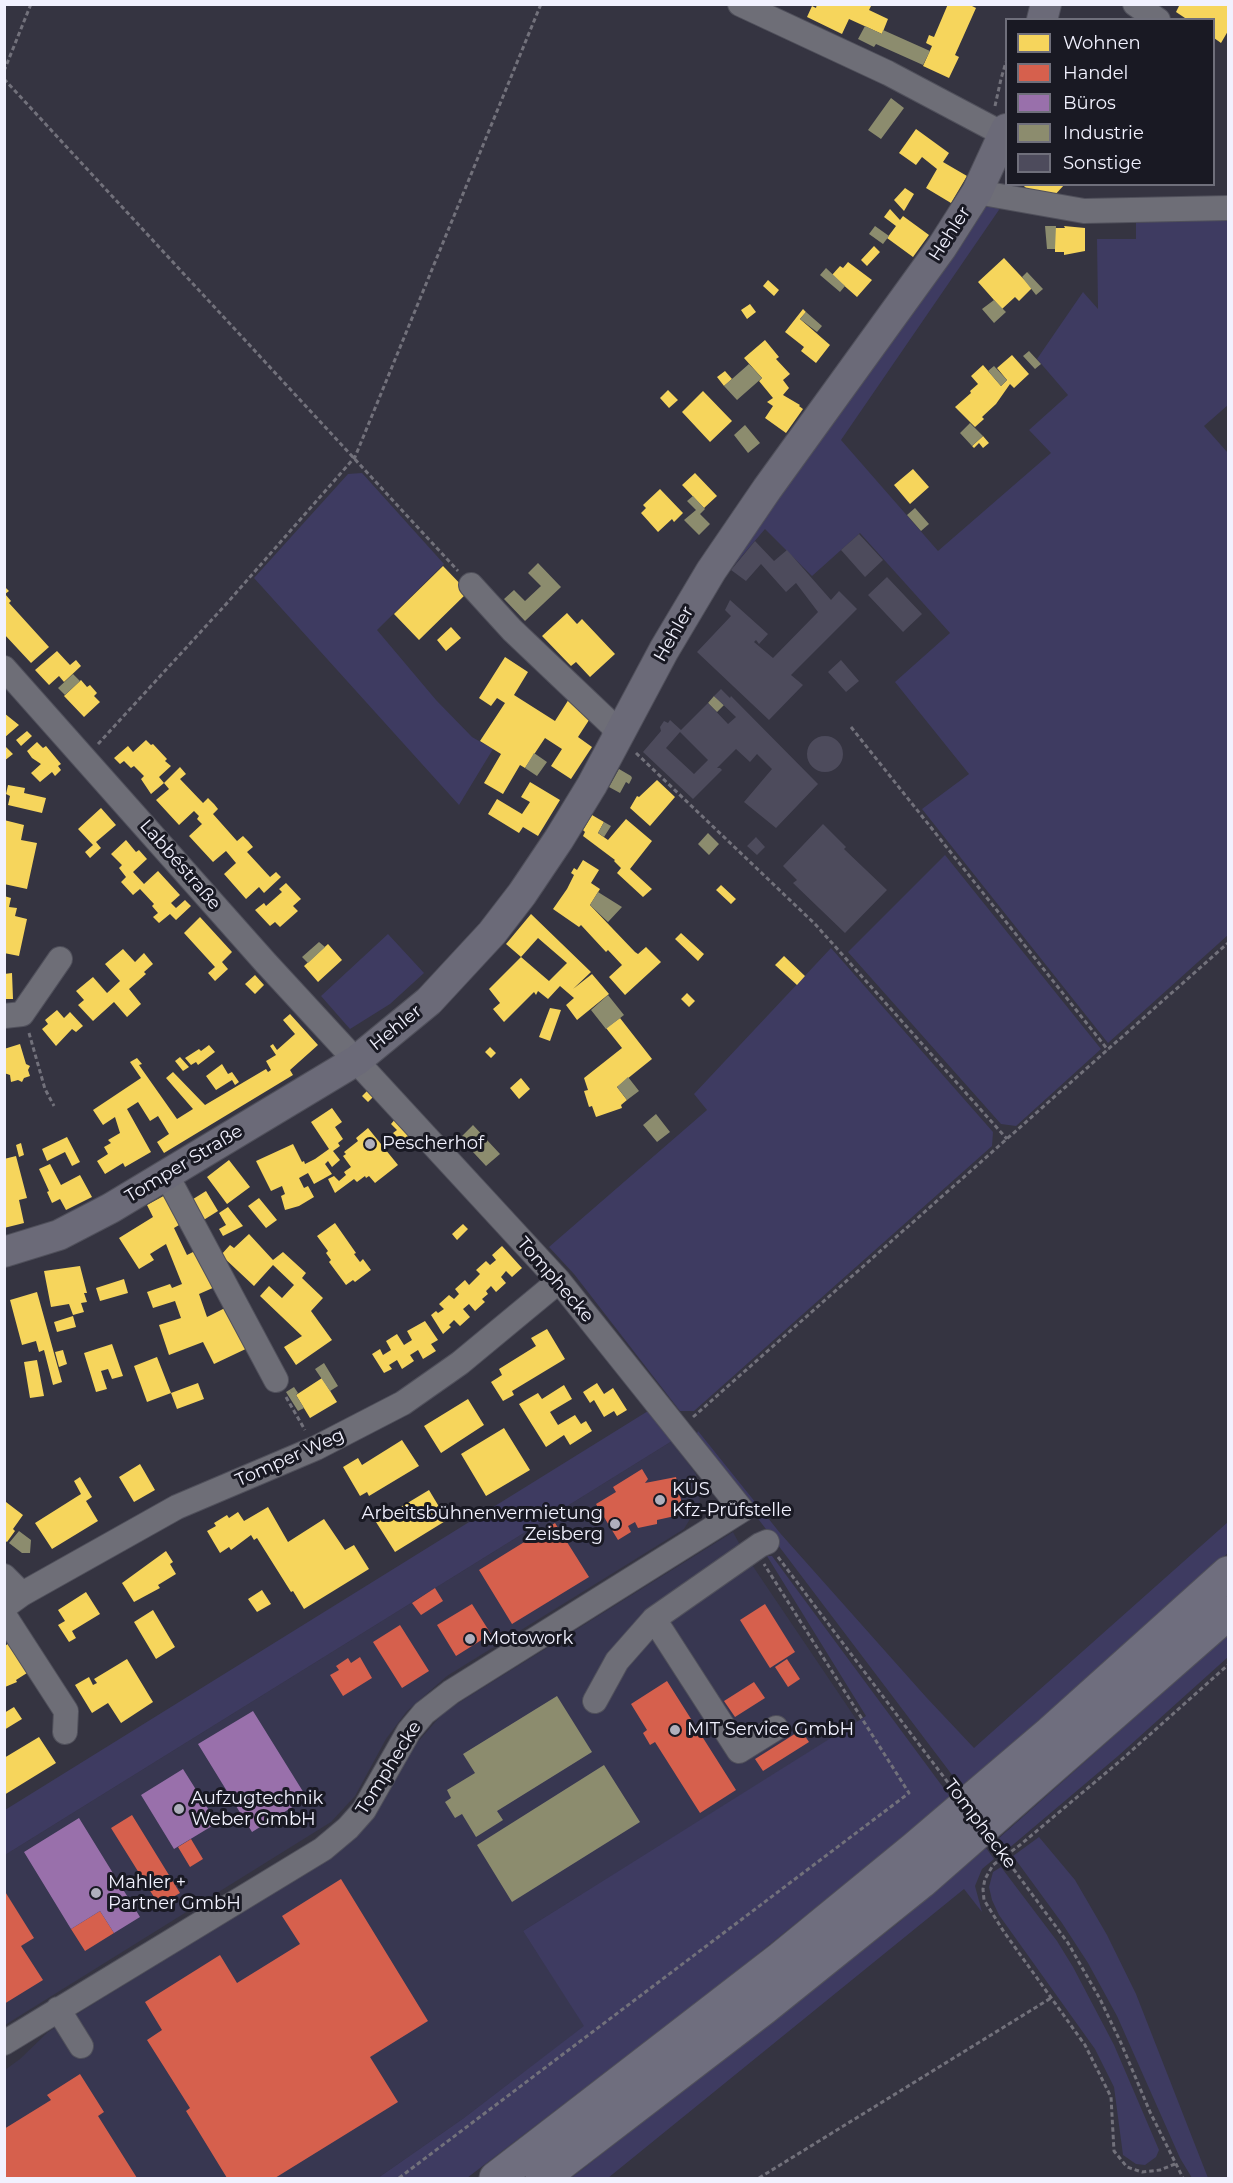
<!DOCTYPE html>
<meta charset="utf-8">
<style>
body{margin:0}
#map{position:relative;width:1233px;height:2183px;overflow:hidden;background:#353441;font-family:Montserrat,sans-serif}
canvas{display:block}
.frame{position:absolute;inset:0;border:6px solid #f1f1fe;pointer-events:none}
.legend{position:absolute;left:1005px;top:18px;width:210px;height:168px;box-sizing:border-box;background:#191923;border:2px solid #6f6f7b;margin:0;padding:8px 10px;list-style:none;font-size:18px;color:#f1f1fe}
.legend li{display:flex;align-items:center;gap:12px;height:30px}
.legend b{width:30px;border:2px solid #6f6f7b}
</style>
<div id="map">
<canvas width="1233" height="2183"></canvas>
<div class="frame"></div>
<ul class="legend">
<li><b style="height:16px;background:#f6d55c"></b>Wohnen</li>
<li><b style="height:16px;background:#d6604d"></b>Handel</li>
<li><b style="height:16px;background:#9970ab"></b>Büros</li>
<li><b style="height:16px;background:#8c8c6e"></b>Industrie</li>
<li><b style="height:16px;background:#4d4b5c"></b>Sonstige</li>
</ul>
</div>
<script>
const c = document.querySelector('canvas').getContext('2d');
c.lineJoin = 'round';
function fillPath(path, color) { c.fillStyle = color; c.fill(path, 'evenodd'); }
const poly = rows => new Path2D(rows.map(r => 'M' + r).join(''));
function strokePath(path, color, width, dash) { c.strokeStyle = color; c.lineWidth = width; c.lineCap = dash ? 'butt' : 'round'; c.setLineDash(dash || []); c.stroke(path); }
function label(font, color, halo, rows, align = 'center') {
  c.font = font + ' Montserrat,sans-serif'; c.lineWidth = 6; c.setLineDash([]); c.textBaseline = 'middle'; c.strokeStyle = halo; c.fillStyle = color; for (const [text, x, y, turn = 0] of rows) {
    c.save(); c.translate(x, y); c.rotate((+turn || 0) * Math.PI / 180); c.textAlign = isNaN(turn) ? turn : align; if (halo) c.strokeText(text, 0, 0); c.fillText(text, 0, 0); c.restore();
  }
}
fillPath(poly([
 [672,1441,696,1474,700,1502,684,1529,447,1676,407,1711,386,1739,355,1796,331,1822,5,2025,5,1855],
 [733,1532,746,1556,858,1722,523,1931,585,2026,464,2118,378,2178,5,2178,5,2070,20,2059,48,2032,327,1859,351,1841,375,1814,416,1744,444,1712]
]), '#383751');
fillPath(poly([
 [1003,204,841,440,938,551,1051,453,1029,430,1068,395,1037,359,1083,292,1098,309,1097,239,1136,239,1136,217,1228,215,1228,405,1204,426,1228,453,1228,935,1108,1043,922,809,969,774,895,682,950,633,860,533,812,576,765,529,730,570,730,563,976,206],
 [362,473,444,564,377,630,436,700,472,737,493,749,459,805,254,578,348,474],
 [945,855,1101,1049,1016,1126,1001,1124,848,952],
 [388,934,424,973,390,1004,350,1029,321,996],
 [831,948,993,1132,992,1146,694,1411,680,1411,574,1274,549,1247,707,1110,694,1094],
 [648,1411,672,1441,5,1855,5,1810],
 [698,1431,780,1533,926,1697,974,1748,1228,1522,1228,1553,1182,1596,962,1788,756,1516,695,1438],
 [767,1556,772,1556,951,1798,727,1979,467,2178,378,2178,464,2118,584,2026,523,1931,866,1716],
 [1228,1635,1228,1657,1118,1756,1008,1849,999,1838],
 [1039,1837,1075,1880,1107,1935,1136,1994,1208,2178,1192,2178,1180,2158,1117,2016,1088,1963,1062,1923,1013,1856],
 [986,1848,994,1859,982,1869,975,1886,982,1912,964,1889,608,2178,571,2178,897,1924],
 [1001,1867,1057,1941,1073,1967,1114,2045,1159,2150,1156,2157,1145,2165,1136,2164,1123,2155,1114,2087,1095,2049,999,1915,992,1900,989,1887,993,1872]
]), '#3e3b61');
fillPath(poly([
 [817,4,872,4,869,10,888,19,882,34,849,19,842,34,807,17,812,6,816,8],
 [948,4,968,4,976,8,955,55,959,57,949,78,923,66,932,46,926,43,929,35,934,37],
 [1180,4,1228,4,1228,31,1221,43,1214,38,1214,20,1188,20,1176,12],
 [916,129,949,153,943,162,967,176,951,203,926,188,937,169,922,157,916,165,899,153],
 [1022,184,1065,184,1052,198,1027,189],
 [905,188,914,194,904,211,894,200],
 [890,209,900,220,903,216,929,235,913,257,887,238,896,226,884,217],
 [1064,226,1085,228,1085,251,1064,255,1064,252,1055,252,1055,228,1065,228],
 [874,246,880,252,867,266,861,260],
 [1004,258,1032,288,1019,301,1015,297,1002,309,978,282],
 [848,262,872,280,857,297,832,275,840,266,843,268],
 [768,280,779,290,774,296,763,286],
 [750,304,756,312,747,319,741,310],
 [803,309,806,312,800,319,830,345,816,363,801,351,804,347,785,332],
 [765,340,779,357,776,359,790,374,783,380,789,388,783,395,800,405,799,406,803,409,786,433,765,418,773,406,767,402,773,398,759,381,762,378,744,358],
 [1012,355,1029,374,1014,388,1010,384,996,404,982,417,984,419,975,427,955,407,971,393,970,391,978,384,971,376,983,365,1001,386,1007,380,997,368],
 [725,371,732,379,724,386,717,377],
 [668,390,678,400,669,408,660,398],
 [703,391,732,421,710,442,682,412],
 [983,436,989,443,983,448,979,443,974,448,972,446],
 [913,469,929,487,910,504,894,485],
 [695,473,717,496,704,508,682,485],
 [660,489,683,513,674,522,672,519,658,532,641,513,646,508,643,505],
 [443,566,468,592,419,640,394,614],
 [4,586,9,591,5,594,11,601,9,603,49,647,31,663,4,634],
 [567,613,577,624,582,619,615,654,590,677,576,662,571,666,542,636],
 [451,627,461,638,446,651,437,640],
 [57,651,70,665,76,660,81,666,64,682,59,676,49,685,35,670],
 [505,657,528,672,514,695,555,721,569,699,591,717,578,737,592,747,571,779,551,766,562,749,545,738,525,768,520,765,503,794,484,783,501,754,480,741,505,703,497,698,491,706,479,698],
 [81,680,87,687,90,685,97,693,94,696,100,702,84,717,64,696],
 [4,713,19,725,4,738],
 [27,731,32,736,21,746,16,740],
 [146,740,151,745,153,744,167,759,165,761,171,766,159,777,164,783,151,794,141,779,144,776,134,766,131,768,124,761,120,764,114,758,128,746,133,752],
 [37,742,43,748,46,746,61,764,58,766,61,770,55,776,52,772,40,782,31,773,41,764,32,758,27,751],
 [4,745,13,754,4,761],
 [180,767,186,774,180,779,203,803,208,798,214,804,218,809,213,814,237,841,243,836,248,841,253,847,247,852,259,865,270,877,276,872,281,877,264,893,259,887,246,899,224,874,236,863,226,851,213,862,189,836,202,824,197,819,199,816,194,811,179,825,156,800,169,789,164,783],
 [657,780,675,797,650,826,630,808,637,796,639,797],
 [530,782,560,800,538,836,523,827,519,833,488,814,497,799,522,814,530,802,521,797],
 [8,785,25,788,24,793,46,798,42,813,8,805,10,796,6,794],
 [101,808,116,825,96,842,101,848,90,858,85,852,93,845,78,829],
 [592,815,604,822,598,833,608,840,626,819,652,841,630,869,652,889,643,897,617,873,621,868,614,861,615,860,583,836,585,832,583,830],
 [4,820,24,825,21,840,37,843,27,889,4,884,6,837,4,837],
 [126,840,136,852,139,850,147,859,133,872,144,884,158,871,180,895,171,903,176,908,185,900,191,906,176,920,170,914,159,923,153,917,158,913,152,906,154,904,140,889,133,895,121,882,126,877,119,868,122,865,111,854],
 [583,860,599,870,591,883,600,889,590,905,635,952,638,954,646,947,661,962,625,995,609,977,622,965,608,950,606,952,581,925,579,927,553,909,567,889,574,875,571,873,574,868,577,870],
 [286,883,301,899,293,906,298,911,280,927,275,922,270,926,255,910,264,903,266,906,282,892,279,889],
 [721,885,736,899,731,904,716,890],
 [4,896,11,898,9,907,17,908,15,916,27,919,19,956,4,953],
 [531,914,591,972,573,989,592,974,609,994,577,1020,566,1005,574,998,560,986,548,999,538,991,536,995,534,992,504,1022,493,1009,500,1003,489,989,521,957,549,981,567,963,538,938,521,957,506,944],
 [200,917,232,952,222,962,228,969,215,981,208,973,215,967,184,933],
 [681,933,704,954,698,961,675,939],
 [328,944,342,960,318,982,304,966],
 [123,949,135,962,144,953,153,964,144,972,146,974,129,989,141,1004,127,1017,114,1002,93,1021,78,1005,84,1000,76,991,93,977,107,993,120,981,105,964],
 [784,956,805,976,797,985,775,965],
 [12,973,13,999,4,999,4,974],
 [255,975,264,985,255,994,245,984],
 [687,993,695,1001,689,1007,681,999],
 [550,1008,561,1010,550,1041,539,1037],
 [57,1010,64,1018,70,1012,83,1026,76,1032,72,1029,56,1046,42,1029,48,1024,45,1020],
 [290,1014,318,1045,290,1070,293,1075,164,1153,157,1142,169,1134,158,1116,150,1121,138,1102,127,1109,151,1152,125,1167,123,1163,105,1174,97,1161,108,1154,104,1147,111,1143,108,1140,120,1133,115,1117,103,1125,93,1110,141,1078,130,1062,137,1058,142,1064,139,1065,177,1119,193,1109,166,1078,173,1072,205,1105,266,1069,268,1072,271,1070,266,1061,276,1055,270,1046,273,1044,277,1050,295,1034,283,1020],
 [620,1018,652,1059,617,1087,627,1100,621,1105,622,1108,596,1117,592,1106,589,1107,584,1091,588,1090,584,1078,622,1048,606,1028],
 [20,1044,26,1064,30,1066,28,1070,30,1076,24,1078,22,1082,18,1080,11,1082,10,1075,4,1073,4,1049],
 [209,1045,215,1052,198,1065,196,1062,191,1065,185,1058,199,1049,201,1051],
 [490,1047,496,1053,491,1058,485,1052],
 [180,1057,189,1067,183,1071,175,1061],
 [222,1064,228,1074,232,1072,239,1082,235,1085,232,1080,216,1090,206,1076],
 [521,1078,530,1089,519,1099,510,1088],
 [368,1090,374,1096,368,1102,362,1096],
 [332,1108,342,1122,335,1127,343,1139,338,1143,340,1146,333,1151,340,1160,332,1167,328,1161,325,1164,332,1174,314,1184,308,1173,299,1178,304,1188,308,1186,314,1197,299,1206,285,1210,281,1196,285,1194,282,1186,271,1191,256,1161,293,1144,302,1162,304,1161,305,1164,315,1159,329,1149,311,1122],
 [396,1118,419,1142,412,1149,407,1143,405,1145,393,1133,397,1130,391,1124],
 [368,1128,398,1165,375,1183,369,1176,366,1178,365,1176,357,1182,354,1179,335,1193,328,1179,334,1176,339,1181,346,1175,344,1172,351,1167,343,1156,346,1154,344,1152,358,1141,356,1138],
 [67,1137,80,1162,72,1166,65,1152,47,1161,42,1149],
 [21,1143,24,1155,19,1157,16,1145],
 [16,1156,27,1198,19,1200,24,1223,4,1228,4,1159],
 [229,1160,250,1187,227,1204,207,1177],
 [50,1164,61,1185,80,1175,92,1197,66,1210,60,1199,52,1203,47,1192,49,1191,39,1169],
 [206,1191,218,1211,202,1221,190,1201],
 [169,1193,184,1222,174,1228,187,1255,199,1249,215,1287,199,1294,207,1317,231,1305,252,1346,214,1364,203,1342,169,1355,159,1325,181,1318,175,1301,153,1308,147,1292,170,1284,172,1288,182,1284,166,1244,150,1254,154,1260,139,1269,119,1238,153,1217,147,1205],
 [259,1198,277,1220,266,1228,248,1206],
 [228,1207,243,1226,223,1236,219,1229,226,1225,219,1213],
 [335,1223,356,1253,354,1254,360,1262,363,1259,371,1270,355,1282,353,1280,346,1285,329,1262,331,1260,326,1253,328,1251,317,1236],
 [463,1224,468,1229,457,1240,452,1234],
 [249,1234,273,1260,283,1252,306,1273,302,1278,323,1298,311,1311,332,1340,296,1365,284,1347,302,1336,260,1296,269,1286,282,1298,294,1285,273,1265,254,1286,221,1255,230,1245,234,1248],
 [502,1246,522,1268,512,1277,506,1271,501,1277,506,1283,496,1292,491,1286,486,1291,488,1294,482,1299,485,1302,475,1311,469,1304,463,1309,470,1317,460,1326,454,1320,449,1325,451,1327,443,1334,431,1315,436,1311,438,1313,444,1309,439,1304,449,1295,454,1299,459,1294,455,1289,465,1280,469,1285,480,1274,476,1270,486,1261,490,1265,496,1260,492,1255],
 [80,1266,87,1293,84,1293,87,1302,81,1303,84,1312,73,1315,69,1304,51,1307,44,1271],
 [124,1279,128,1293,100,1301,96,1288],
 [37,1292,62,1382,53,1385,44,1350,39,1352,36,1341,22,1345,10,1300],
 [73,1316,76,1327,57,1332,54,1322],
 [425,1321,438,1340,431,1344,436,1351,423,1359,418,1350,410,1355,414,1361,402,1369,397,1360,389,1365,392,1369,384,1373,372,1354,380,1349,383,1355,391,1350,386,1341,397,1334,404,1345,412,1340,407,1331],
 [547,1329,565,1359,512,1391,514,1395,503,1401,491,1382,502,1375,499,1369,536,1346,531,1338],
 [112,1344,123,1376,112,1379,108,1369,101,1371,107,1389,96,1392,84,1353],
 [63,1350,67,1364,59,1367,55,1352],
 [157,1357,171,1393,147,1402,134,1366],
 [37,1360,44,1396,30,1398,24,1362],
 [322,1378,337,1402,310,1418,296,1395],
 [198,1383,204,1399,177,1409,171,1393],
 [597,1383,604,1394,613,1388,627,1410,617,1416,614,1411,604,1417,594,1400,590,1403,583,1392],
 [564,1385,572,1399,550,1412,558,1425,575,1415,581,1424,586,1421,592,1431,570,1445,564,1435,546,1447,519,1404,538,1393,542,1399],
 [468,1399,484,1425,441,1453,424,1426],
 [504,1428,530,1470,486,1496,461,1454],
 [402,1440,419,1466,369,1496,367,1492,360,1496,343,1467,358,1458,362,1465],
 [140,1464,155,1490,134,1502,119,1477],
 [80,1477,92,1497,86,1501,98,1521,52,1549,35,1523,81,1494,74,1481],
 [429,1490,447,1520,395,1552,376,1522],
 [6,1502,23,1515,13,1529,15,1531,7,1542,4,1540],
 [268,1507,288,1542,324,1519,345,1550,354,1545,369,1569,304,1609,293,1591,291,1592,257,1538,254,1540,251,1535,231,1550,229,1547,220,1553,207,1531,216,1526,214,1523,227,1515,229,1518,238,1512,244,1521],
 [166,1551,173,1562,170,1564,176,1574,158,1585,160,1588,134,1602,122,1583],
 [262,1590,271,1604,257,1612,248,1599],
 [86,1592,100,1614,72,1631,76,1638,69,1642,58,1625,65,1621,58,1610],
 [153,1610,175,1647,156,1659,134,1622],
 [9,1643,27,1673,16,1680,17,1682,5,1687,5,1646],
 [127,1659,153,1702,121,1723,108,1703,92,1713,75,1685,89,1677,93,1685,97,1683,94,1679],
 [14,1707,22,1719,4,1730,4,1713],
 [39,1737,56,1763,4,1795,4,1758]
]), '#f6d55c');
fillPath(poly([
 [642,1469,648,1479,645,1483,676,1477,684,1514,657,1520,657,1524,638,1528,635,1522,628,1526,631,1532,618,1540,596,1504,616,1492,613,1487],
 [555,1523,589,1577,512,1624,479,1570],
 [435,1588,443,1601,421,1615,412,1603],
 [472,1604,491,1634,456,1656,437,1625],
 [765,1604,795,1652,770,1668,740,1620],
 [400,1625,429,1671,402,1688,373,1642],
 [360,1657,372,1678,343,1696,330,1675,339,1670,336,1666,348,1658,351,1663],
 [787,1659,800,1679,788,1687,775,1667],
 [667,1681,736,1790,700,1813,655,1742,650,1745,643,1733,647,1730,631,1704],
 [754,1682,765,1698,735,1717,724,1701],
 [801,1730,809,1742,763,1771,755,1759],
 [132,1815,180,1893,159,1905,111,1828],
 [191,1839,203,1859,190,1867,178,1847],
 [341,1879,428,2021,370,2057,398,2102,275,2178,227,2178,186,2111,190,2108,147,2040,162,2030,145,2002,220,1955,237,1983,300,1944,282,1916],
 [4,1890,34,1938,21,1946,43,1980,4,2004,4,1970,6,1968,4,1966],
 [100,1911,114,1933,85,1951,71,1929],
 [80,2074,104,2112,98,2116,137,2178,4,2178,4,2129,51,2100,47,2095]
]), '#d6604d');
fillPath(poly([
 [253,1711,307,1798,252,1832,198,1744],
 [183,1769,217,1823,174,1849,141,1795],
 [79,1818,140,1917,114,1933,100,1911,71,1929,24,1852]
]), '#9970ab');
fillPath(poly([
 [865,26,882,34,883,30,930,51,923,65,876,44,874,47,858,39],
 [891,98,904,108,881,139,868,130],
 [875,226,889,236,883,244,869,234],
 [1045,226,1056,226,1055,249,1047,249],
 [826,268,845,286,840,292,820,275],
 [1027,272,1043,289,1036,295,1022,277],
 [994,300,1006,312,994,323,982,309],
 [806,312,822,326,817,332,800,319],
 [1029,351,1041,364,1035,369,1023,356],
 [749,364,762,378,737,400,724,386],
 [994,366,1007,380,1001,386,988,371],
 [970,423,983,436,972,446,960,433],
 [745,425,760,443,748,453,734,435],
 [693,496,705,509,700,514,710,524,699,535,684,520,696,510,687,501],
 [915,508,929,524,921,531,907,515],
 [538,563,561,587,525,621,504,599,514,590,525,601,541,586,528,573],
 [73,674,80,681,65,695,58,688],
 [714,696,724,705,717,712,708,703],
 [534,753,547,762,537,776,525,768],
 [619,769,631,776,632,778,629,784,626,782,620,793,609,787],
 [604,822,611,826,604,837,598,833],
 [708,833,719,844,709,855,698,844],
 [598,892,622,907,608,922,590,905],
 [319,942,325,947,308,963,302,957],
 [608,995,624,1015,606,1029,591,1010],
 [628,1077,639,1091,627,1100,617,1087],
 [656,1114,670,1132,657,1142,643,1125],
 [473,1125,500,1154,486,1166,460,1138],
 [324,1363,338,1386,330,1391,315,1369],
 [294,1387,298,1393,296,1395,304,1408,298,1411,286,1392],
 [19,1531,31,1540,30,1553,22,1553,9,1543],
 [557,1696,592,1752,497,1811,503,1820,476,1837,462,1814,455,1818,445,1802,451,1798,447,1790,475,1773,463,1754],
 [604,1765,640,1822,512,1902,477,1845]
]), '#8c8c6e');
fillPath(poly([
 [859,534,883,560,865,577,841,550],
 [755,541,774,561,787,550,831,600,839,591,857,609,791,675,803,685,769,720,697,652,731,616,725,610,730,600,768,634,759,644,756,640,754,642,773,658,818,612,796,583,786,592,761,564,746,581,731,570],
 [887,577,922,614,903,632,868,595],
 [841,660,859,681,846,692,828,672],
 [721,689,730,698,731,696,818,784,776,828,744,802,772,769,757,754,750,762,736,749,717,768,720,768,722,770,693,799,643,752,661,731,660,727,664,721,668,723,670,720,681,730,708,703,728,724,736,717,714,696],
 [680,732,708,760,694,774,666,748],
 '807 754a18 18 0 1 1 36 0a18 18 0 1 1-36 0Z',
 [823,824,846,847,844,849,887,890,845,933,793,883,797,880,783,866],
 [756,837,765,847,757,855,747,846]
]), '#4d4b5c');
const minor = poly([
 [740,4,888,73,1005,135],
 [1135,4,1158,20],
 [977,192,1084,211,1228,208],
 [471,585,512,630,612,725,618,739],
 [4,668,265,962,559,1281,742,1510,451,1692,424,1713,409,1731,364,1810,348,1828,323,1849,4,2043],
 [4,1016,22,1014,60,959],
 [167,1176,276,1380],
 [4,1576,22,1594],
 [4,1607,22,1594,177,1507,316,1448,403,1403,460,1363,559,1281],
 [4,1615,66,1711,65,1732],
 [654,1619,739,1751,776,1728],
 [595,1701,617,1661,654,1619,760,1545,767,1542],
 [58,2009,81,2046]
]);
const major = poly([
 [1042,20,1046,4],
 [4,1252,59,1235,111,1208,357,1060,429,1001,492,933,522,894,559,839,592,785,664,650,711,571,767,489,942,247,977,192,1006,129]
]);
const highway = poly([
 [496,2178,781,1958,914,1849,1050,1733,1228,1573],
 [542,2178,764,2008,921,1882,1228,1613]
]);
strokePath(minor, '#50505b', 26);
strokePath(major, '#50505b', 32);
strokePath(highway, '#50505b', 35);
strokePath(poly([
 [4,71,31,4],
 [4,79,458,571],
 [995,106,1001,79,1006,62],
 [851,727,1108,1050],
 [98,744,228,602,355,457,541,4],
 [636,753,815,924,1007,1139],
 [29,1033,45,1089,54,1106],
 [286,1397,305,1430],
 [693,1417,1228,943],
 [778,1557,918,1743],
 [1009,1863,1068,1943,1100,1999,1121,2043,1150,2112,1183,2178],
 [1175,2164,1160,2170,1142,2172,1127,2167,1114,2151,1111,2097,1085,2045,1004,1932,984,1900,983,1889,985,1879,993,1865,1020,1845,1120,1761,1228,1665],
 [399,2178,909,1793,764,1564],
 [759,2178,1051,1998]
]), '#72717b', 3, [4.5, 3]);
strokePath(minor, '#6e6e77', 24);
strokePath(major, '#6b6a78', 30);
strokePath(highway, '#6f6e7e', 33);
strokePath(poly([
 [918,1743,1009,1863]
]), '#72717b', 3, [4.5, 3]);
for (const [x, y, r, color] of [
 [370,1144,6,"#afafbc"],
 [660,1500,6,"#afafbc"],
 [615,1524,6,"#afafbc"],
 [470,1639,6,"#afafbc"],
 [675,1730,6,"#afafbc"],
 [179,1809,6,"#afafbc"],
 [96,1893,6,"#afafbc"]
]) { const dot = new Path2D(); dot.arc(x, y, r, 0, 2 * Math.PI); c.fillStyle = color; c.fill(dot); strokePath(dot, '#191923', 2); }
label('18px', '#f1f1fe', '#191923', [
 ["Hehler",950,234,-57],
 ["Hehler",674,634,-60],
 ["Labbéstraße",180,865,49],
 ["Hehler",396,1028,-39],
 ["Tomper Straße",184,1164,-31],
 ["Tomphecke",555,1280,49],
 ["Tomper Weg",290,1458,-24],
 ["Tomphecke",389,1768,-58],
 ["Tomphecke",980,1824,53]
]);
label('18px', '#f1f1fe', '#191923', [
 ["Pescherhof",382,1144],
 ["KÜS",672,1490],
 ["Kfz-Prüfstelle",672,1511],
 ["Arbeitsbühnenvermietung",603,1514,"right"],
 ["Zeisberg",603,1535,"right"],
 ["Motowork",482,1639],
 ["MIT Service GmbH",687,1730],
 ["Aufzugtechnik",191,1799],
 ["Weber GmbH",191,1820],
 ["Mahler +",108,1883],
 ["Partner GmbH",108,1904]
], 'left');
</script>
